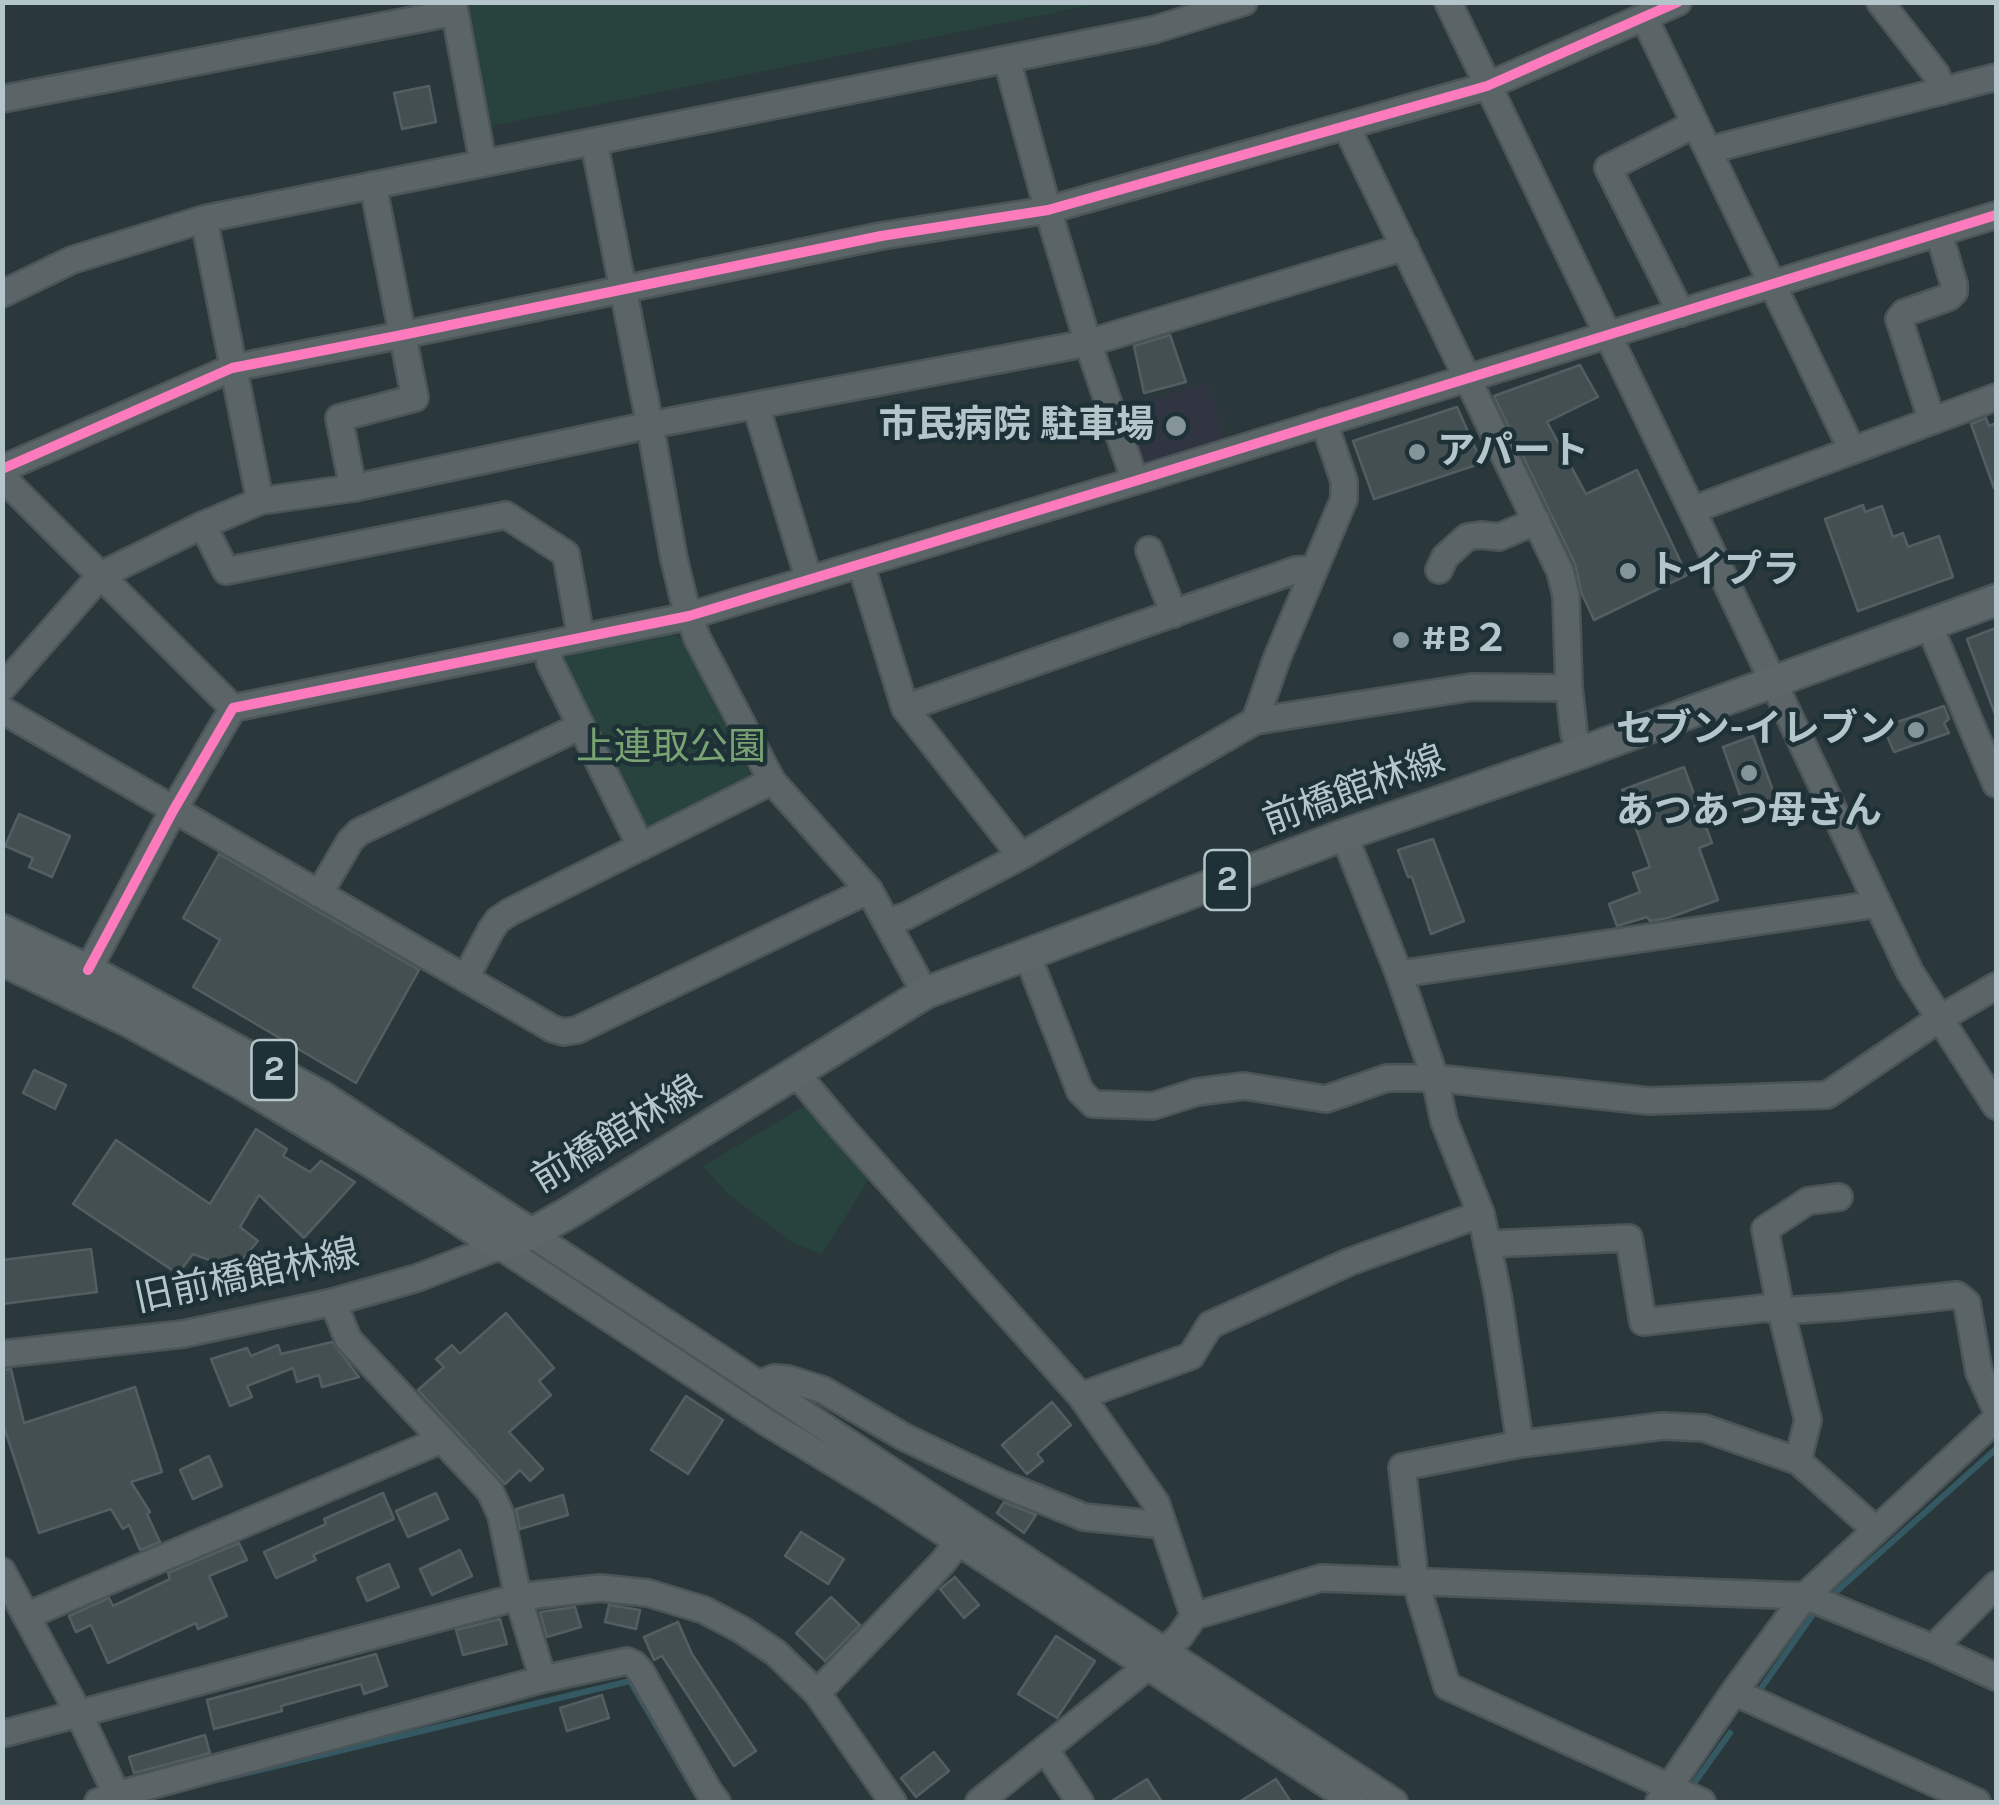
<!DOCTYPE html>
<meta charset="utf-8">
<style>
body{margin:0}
#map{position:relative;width:1999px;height:1805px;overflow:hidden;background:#2b383b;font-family:Karla,sans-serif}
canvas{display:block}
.frame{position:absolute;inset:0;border:5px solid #b5c6cb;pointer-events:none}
</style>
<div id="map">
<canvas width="1999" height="1805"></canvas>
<div class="frame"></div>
</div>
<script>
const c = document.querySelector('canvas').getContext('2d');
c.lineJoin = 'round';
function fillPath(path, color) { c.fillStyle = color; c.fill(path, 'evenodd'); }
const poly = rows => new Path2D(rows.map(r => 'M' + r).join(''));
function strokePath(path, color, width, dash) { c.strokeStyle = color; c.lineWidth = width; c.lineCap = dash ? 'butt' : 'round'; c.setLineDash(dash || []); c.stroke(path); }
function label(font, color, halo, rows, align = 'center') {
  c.font = font + ' Karla,"Noto Sans JP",sans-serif'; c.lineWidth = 9; c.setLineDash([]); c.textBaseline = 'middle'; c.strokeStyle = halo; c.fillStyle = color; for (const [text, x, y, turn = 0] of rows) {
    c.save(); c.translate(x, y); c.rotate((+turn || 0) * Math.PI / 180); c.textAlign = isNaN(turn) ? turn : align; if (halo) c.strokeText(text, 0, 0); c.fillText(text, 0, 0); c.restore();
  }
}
fillPath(poly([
 [1209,383,1225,443,1145,469,1126,408]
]), '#303541');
fillPath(poly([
 [466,3,466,2,1102,3,491,126,488,122],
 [671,634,682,640,751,776,747,782,652,829,643,826,563,660,567,654],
 [806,1105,871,1176,822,1254,793,1243,728,1194,703,1166]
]), '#28423d');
strokePath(poly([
 [1837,1591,1996,1449],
 [1762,1687,1812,1616],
 [222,1779,630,1681,701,1802],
 [1695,1782,1730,1733]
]), '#345963', 6);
const building = poly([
 [429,86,436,122,402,129,394,93,429,86],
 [1170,335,1186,382,1144,393,1134,346,1170,335],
 [1580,365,1598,397,1547,422,1586,494,1637,470,1687,575,1594,620,1582,594,1575,564,1494,396,1580,365],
 [1457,407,1482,463,1374,499,1353,441,1457,407],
 [1986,418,1989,426,1996,423,1996,487,1994,488,1971,424,1986,418],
 [1863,505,1865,512,1882,506,1893,537,1903,533,1908,547,1939,536,1953,577,1858,611,1825,519,1863,505],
 [1996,628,1996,713,1995,714,1967,639,1996,628],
 [1944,706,1949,719,1944,723,1949,733,1894,752,1883,727,1944,706],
 [1753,736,1776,799,1745,810,1723,747,1753,736],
 [1684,767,1712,843,1699,848,1718,900,1668,918,1650,921,1647,917,1617,926,1609,904,1640,892,1633,873,1650,867,1622,790,1684,767],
 [19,814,70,836,52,877,29,867,33,858,5,846,19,814],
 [1433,839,1464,921,1431,934,1412,877,1408,877,1398,850,1433,839],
 [219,854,419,970,356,1083,193,987,220,940,183,918,219,854],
 [34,1070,66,1085,55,1109,23,1093,34,1070],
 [256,1129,287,1149,283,1156,310,1172,321,1161,355,1182,304,1238,259,1195,240,1227,258,1241,234,1269,193,1254,178,1274,73,1204,116,1140,210,1204,256,1129],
 [91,1249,97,1292,2,1304,2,1260,91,1249],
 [506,1313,554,1368,539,1381,551,1395,509,1432,543,1469,530,1481,520,1470,505,1484,418,1390,444,1367,436,1359,452,1345,460,1354,506,1313],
 [332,1342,359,1377,322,1387,319,1375,297,1382,293,1368,247,1386,252,1397,230,1406,211,1359,247,1348,251,1356,278,1345,281,1354,332,1342],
 [11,1369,24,1423,135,1387,162,1472,131,1482,150,1512,147,1514,160,1542,140,1550,129,1525,123,1529,111,1509,39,1533,2,1421,2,1370,11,1369],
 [686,1396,723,1420,688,1474,651,1450,686,1396],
 [1052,1402,1071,1425,1037,1454,1043,1461,1027,1474,1002,1445,1052,1402],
 [209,1456,222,1486,193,1499,180,1470,209,1456],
 [383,1493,394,1519,313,1555,316,1560,276,1578,264,1552,326,1524,324,1519,383,1493],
 [436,1493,448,1519,408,1537,396,1511,436,1493],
 [563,1495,568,1515,520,1529,516,1509,563,1495],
 [1004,1502,1036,1515,1024,1533,997,1513,1004,1502],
 [801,1532,844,1559,828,1584,785,1556,801,1532],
 [239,1543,247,1560,209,1576,227,1616,198,1629,196,1623,108,1663,91,1625,76,1632,69,1616,109,1598,113,1606,170,1579,168,1573,239,1543],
 [460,1550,472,1576,432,1595,420,1569,460,1550],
 [389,1564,399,1587,367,1601,357,1578,389,1564],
 [955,1577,979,1605,964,1618,940,1589,955,1577],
 [831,1597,860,1625,825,1661,796,1633,831,1597],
 [609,1605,640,1610,636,1629,605,1622,609,1605],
 [575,1607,581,1627,547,1637,540,1612,575,1607],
 [500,1619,507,1644,463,1655,456,1630,500,1619],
 [678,1622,692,1654,756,1751,734,1766,662,1656,654,1660,644,1637,678,1622],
 [1056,1636,1095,1661,1057,1718,1018,1694,1056,1636],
 [376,1654,387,1686,364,1694,361,1684,281,1706,282,1711,214,1729,207,1700,376,1654],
 [602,1695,609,1718,567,1731,560,1708,602,1695],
 [205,1735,210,1753,134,1773,129,1757,205,1735],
 [934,1752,949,1771,916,1797,901,1778,934,1752],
 [1147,1779,1162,1802,1110,1802,1147,1779],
 [1276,1779,1291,1802,1239,1802,1276,1779]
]);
fillPath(building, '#444f52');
strokePath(building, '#535e62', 2.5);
const minor = poly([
 [453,2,483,163],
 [1448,2,1692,510,1910,972,1996,1106],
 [1880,2,1936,74,1943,91],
 [1644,17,1852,450],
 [1007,60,1048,210,1088,343,1135,481],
 [2,99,455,12],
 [1346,126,1560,571,1566,595,1569,688,1574,733,1580,753],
 [594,142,650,425,674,559,684,600,697,638,772,781,869,890,925,993],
 [1709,150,1996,77],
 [204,219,260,501],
 [2,294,72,260,204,219,1153,30,1244,2],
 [1681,313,1608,168,1695,124],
 [756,406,809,580],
 [1932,421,1899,319,1904,313,1949,297,1954,292,1954,284,1939,234],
 [2,469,232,368,402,335,881,236,1048,210,1487,86,1678,2],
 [2,477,233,708],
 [353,488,339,418,415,398,373,185],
 [1692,510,1996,397],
 [203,525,226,571,506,515,566,554,581,638],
 [1149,550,1174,614],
 [861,565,905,708,1021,856],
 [1439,570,1445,557,1467,537,1481,535,1499,537,1537,521],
 [1929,625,1996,784],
 [547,645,550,663,641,847],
 [2,688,101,575,203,525,260,501,353,488,650,425,1088,343,1405,247],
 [905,708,1296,570,1314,569],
 [2,710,553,1029,564,1032,577,1030,869,890],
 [1255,721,1277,658,1344,499,1344,481,1324,422],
 [1344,835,1399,974,1435,1078,1444,1121,1481,1214,1498,1295,1520,1444],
 [319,894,350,841,359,832,581,726],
 [887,922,906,916,1021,856,1255,721,1472,687,1569,688],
 [1027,954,1080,1091,1093,1104,1153,1106,1197,1092,1244,1086,1326,1099,1387,1078,1435,1078,1649,1101,1827,1095,1939,1019,1996,986],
 [88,970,173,811,233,708,689,616,1135,481,1996,215],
 [1399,974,1877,904],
 [466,977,491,930,498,920,510,912,772,781],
 [795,1072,842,1128,1081,1396,1156,1503,1194,1616],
 [531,1234,1394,1802],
 [1487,1244,1629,1238,1643,1322,1765,1308,1781,1311,1842,1307,1957,1295,1967,1303,1979,1372,1996,1409],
 [333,1302,348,1339,490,1491,501,1515,518,1597,543,1679],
 [2,1354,183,1334,333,1302,417,1278,500,1246,768,1423,885,1494,1354,1802],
 [758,1384,774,1378,788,1379,823,1390,904,1437,1002,1484,1084,1517,1163,1525],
 [1081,1396,1191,1356,1210,1325,1349,1262,1481,1214],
 [1798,1461,1808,1420,1781,1311,1765,1229,1808,1201,1839,1197],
 [2,1571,79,1714,120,1802],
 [26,1616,441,1440],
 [1933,1648,1996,1585],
 [1734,1692,1977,1802],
 [817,1693,943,1562,958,1542],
 [2,1734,518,1597,600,1588,648,1593,704,1610,742,1630,776,1653,817,1693,893,1802],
 [1045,1749,1080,1802],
 [98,1802,116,1795,543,1679,627,1661,634,1664,641,1672,708,1790,717,1802],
 [979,1802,1147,1667,1180,1636,1194,1616,1321,1578,1805,1596,1933,1648,1996,1677],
 [1659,1802,1734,1692,1805,1596,1996,1419],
 [1702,1802,1447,1686,1415,1580,1402,1467,1520,1444,1663,1426,1704,1428,1798,1461,1876,1530]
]);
const major = poly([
 [2,930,88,970,322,1097,531,1234],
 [2,960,127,1020,243,1084,375,1164,500,1246,531,1234,570,1212,925,993,1344,835,1580,753,1996,600]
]);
strokePath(minor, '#4b5558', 30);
strokePath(major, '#495457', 35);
strokePath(minor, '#5b6568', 25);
strokePath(major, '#5d676a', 30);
strokePath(poly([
 [2,469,232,368,402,335,881,236,1048,210,1487,86,1678,2],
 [88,970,173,811,233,708,689,616,1135,481,1996,215]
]), '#fd7abc', 10);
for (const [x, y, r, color] of [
 [1176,426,12,"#859499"],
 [1417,452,10,"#859499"],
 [1628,571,10,"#859499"],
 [1401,640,10,"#859499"],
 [1916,730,10,"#859499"],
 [1749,773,10,"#859499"]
]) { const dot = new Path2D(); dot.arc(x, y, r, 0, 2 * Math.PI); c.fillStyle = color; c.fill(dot); strokePath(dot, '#1d3136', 4); }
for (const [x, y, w] of [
 [1227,880,45],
 [274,1070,45]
]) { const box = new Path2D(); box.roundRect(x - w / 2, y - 30, w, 60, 8); c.fillStyle = '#1d3136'; c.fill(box); strokePath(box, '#b5c6cb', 2.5); }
label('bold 35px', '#b5c6cb', null, [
 ["2",1227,880],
 ["2",274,1070]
]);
label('bold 38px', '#b5c6cb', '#1d3136', [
 ["市民病院 駐車場",1154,426,"right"],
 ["アパート",1437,452],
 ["トイプラ",1648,571],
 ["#B２",1421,640],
 ["セブン-イレブン",1896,730,"right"],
 ["あつあつ母さん",1749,812,"center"]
], 'left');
label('38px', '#79a372', '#1d3136', [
 ["上連取公園",671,748]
]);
label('38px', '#b5c6cb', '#1d3136', [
 ["前橋館林線",1354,791,-20],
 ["前橋館林線",617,1135,-31],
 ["旧前橋館林線",247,1277,-12]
]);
</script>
